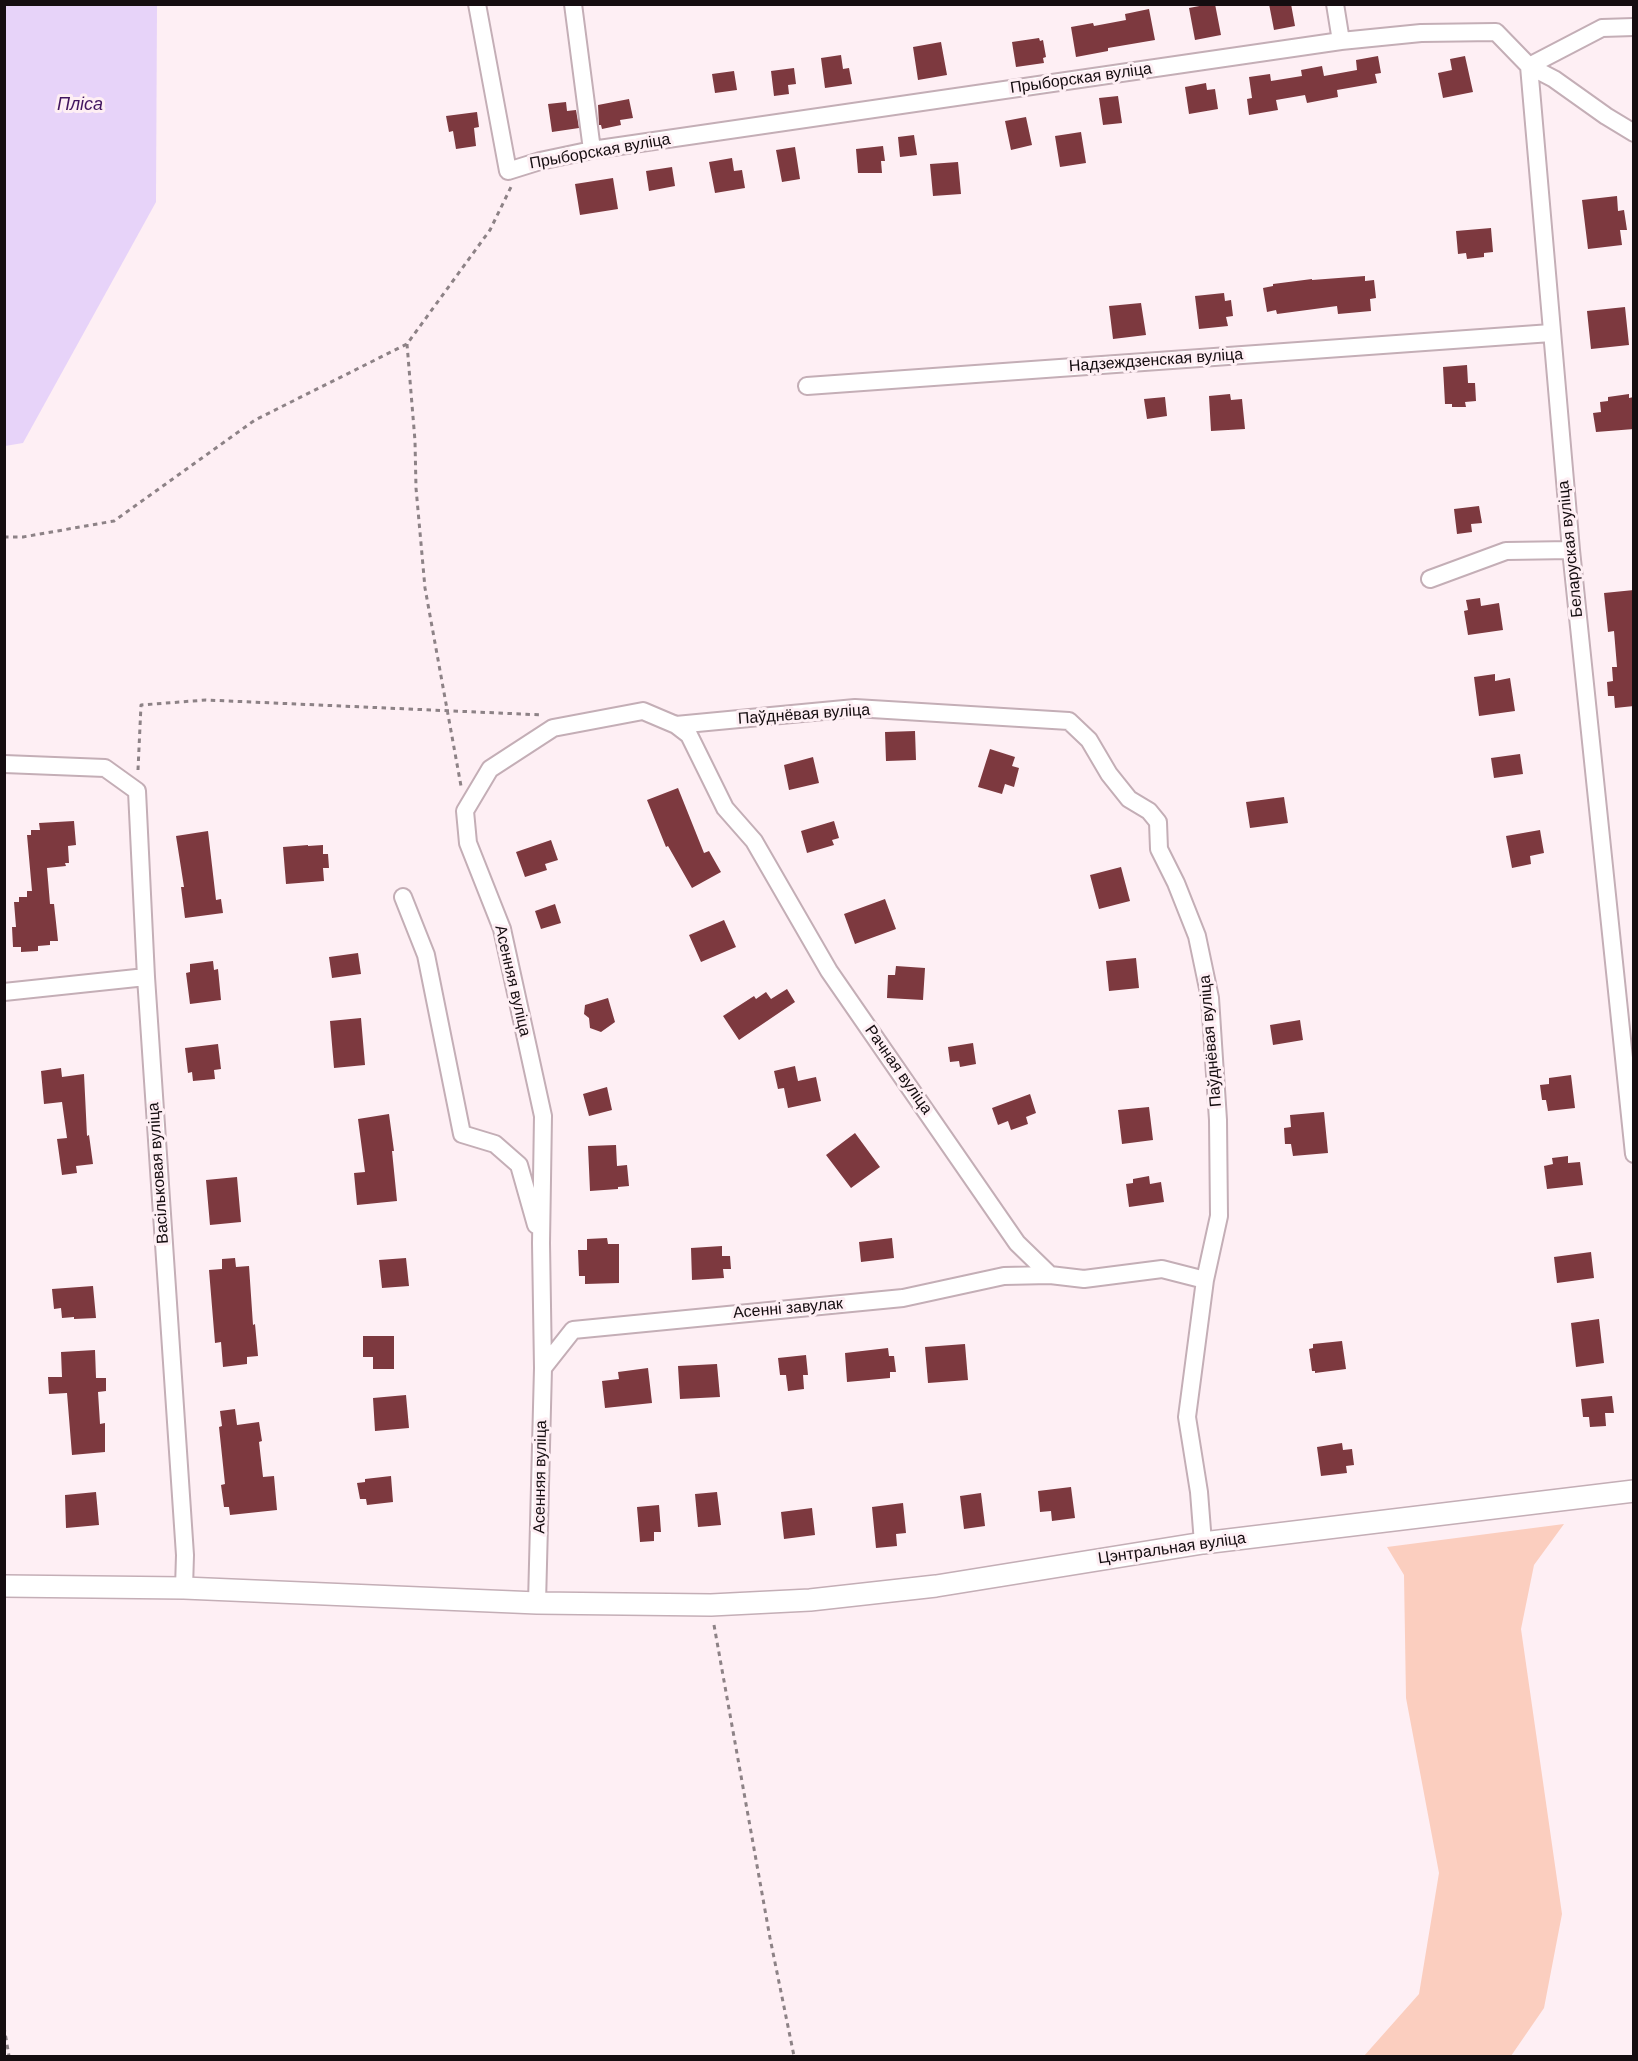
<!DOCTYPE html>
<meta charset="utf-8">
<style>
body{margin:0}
#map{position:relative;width:1638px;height:2061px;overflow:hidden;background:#feeff4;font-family:"DM Sans",sans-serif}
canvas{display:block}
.frame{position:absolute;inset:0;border:6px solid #150d10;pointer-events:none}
</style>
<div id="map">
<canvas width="1638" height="2061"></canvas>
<div class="frame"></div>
</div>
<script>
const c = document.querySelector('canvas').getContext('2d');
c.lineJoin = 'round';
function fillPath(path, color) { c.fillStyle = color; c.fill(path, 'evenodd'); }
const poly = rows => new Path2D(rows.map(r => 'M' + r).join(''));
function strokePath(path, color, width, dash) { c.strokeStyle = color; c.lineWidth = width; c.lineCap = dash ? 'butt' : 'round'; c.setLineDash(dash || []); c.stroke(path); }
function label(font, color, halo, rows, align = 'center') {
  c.font = font + ' "DM Sans",sans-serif'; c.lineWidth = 6; c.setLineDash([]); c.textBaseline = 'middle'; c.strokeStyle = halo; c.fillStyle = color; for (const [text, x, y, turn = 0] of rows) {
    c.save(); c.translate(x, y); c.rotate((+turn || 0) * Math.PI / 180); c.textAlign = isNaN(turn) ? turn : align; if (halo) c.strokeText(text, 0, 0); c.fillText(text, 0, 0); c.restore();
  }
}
fillPath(poly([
 [1564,1524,1534,1565,1521,1629,1562,1914,1544,2008,1511,2056,1364,2056,1419,1994,1439,1873,1406,1698,1404,1575,1387,1547]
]), '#fbcebf');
fillPath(poly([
 [5,4,157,5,156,202,23,443,5,446]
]), '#e7d3f9');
fillPath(poly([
 [1210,4,1215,4,1221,35,1195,40,1189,8],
 [1269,4,1291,4,1295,26,1274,30],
 [1149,9,1155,40,1108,48,1108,51,1076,57,1071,27,1093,23,1094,26,1126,20,1125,14],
 [1039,38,1040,41,1043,40,1046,57,1043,58,1044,63,1016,67,1012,42],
 [941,42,947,75,918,80,913,47],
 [841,55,843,69,849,68,852,84,825,88,821,58],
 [1378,56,1381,73,1375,74,1377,83,1337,90,1338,97,1307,103,1305,95,1276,100,1278,110,1249,115,1247,99,1252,98,1249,77,1270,74,1271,81,1302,76,1301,70,1322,66,1324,76,1357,70,1356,60],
 [1465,56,1473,92,1443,98,1438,73,1452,70,1450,59],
 [794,68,796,84,788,85,789,94,774,96,771,71],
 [734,71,737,90,715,93,712,74],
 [1206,83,1207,90,1215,89,1218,109,1189,114,1185,87],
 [1118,96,1122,123,1103,125,1099,98],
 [629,99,633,118,620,120,621,125,602,129,601,125,599,125,598,105],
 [566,102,567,111,576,110,579,128,552,132,548,104],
 [477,112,479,127,474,128,476,146,456,149,453,131,449,132,446,116],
 [1026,117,1032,145,1011,150,1005,121],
 [1081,132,1086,163,1060,167,1055,136],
 [914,135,917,155,900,157,898,137],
 [883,146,885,161,881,161,882,173,858,173,856,149],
 [795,147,800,179,782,182,776,150],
 [732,158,734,171,742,170,745,188,715,193,709,162],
 [958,162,961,194,933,196,930,164],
 [672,167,675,186,649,191,646,171],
 [613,178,618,209,580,215,575,184],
 [1617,196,1618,211,1624,210,1627,230,1620,230,1622,245,1588,249,1582,200],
 [1491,228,1493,252,1484,253,1484,257,1467,259,1466,253,1458,254,1456,231],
 [1365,276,1365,281,1374,280,1376,298,1370,299,1371,311,1338,314,1337,306,1277,314,1276,310,1267,312,1263,288,1273,286,1273,284,1312,279,1312,280],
 [1224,293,1225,301,1231,300,1233,316,1226,317,1228,326,1199,329,1195,296],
 [1141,303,1146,335,1113,339,1109,306],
 [1625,307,1629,345,1591,349,1587,311],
 [1467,365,1468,383,1475,383,1476,401,1465,402,1466,407,1452,407,1452,404,1445,404,1443,367],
 [1230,394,1231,400,1242,399,1245,429,1211,431,1209,396],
 [1629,394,1629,398,1634,397,1634,429,1596,432,1593,413,1601,412,1600,402,1608,401,1608,397],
 [1165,397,1167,416,1147,419,1144,399],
 [1479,506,1482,523,1471,524,1472,532,1457,534,1454,509],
 [1634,590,1634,706,1615,708,1614,696,1608,696,1607,682,1613,681,1612,667,1617,667,1614,631,1608,632,1604,593],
 [1480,598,1481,606,1499,603,1503,630,1468,635,1464,611,1468,610,1466,600],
 [1495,674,1495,681,1510,678,1515,711,1479,716,1474,677],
 [915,731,916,760,886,761,885,732],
 [990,749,1015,757,1012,766,1019,768,1014,787,1005,784,1002,794,978,787],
 [1520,754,1523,774,1494,778,1491,758],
 [813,757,819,783,789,790,784,765],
 [678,788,704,853,709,851,721,872,692,888,668,846,666,847,647,800],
 [1284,797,1288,823,1250,828,1246,802],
 [74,821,76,845,68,846,69,863,65,863,66,866,47,868,50,904,54,904,58,941,50,941,50,945,38,946,38,951,21,952,21,947,13,947,12,927,16,927,14,902,19,902,19,897,27,897,27,891,32,891,27,835,31,835,31,830,40,830,39,823],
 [834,821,839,838,832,840,834,845,807,853,801,831],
 [1540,830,1544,853,1530,856,1531,864,1512,868,1506,836],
 [208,831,216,900,221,899,223,913,185,918,181,887,184,887,176,836],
 [551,840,558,860,545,864,547,870,525,877,516,852],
 [308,845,308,846,323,845,323,854,328,854,329,868,323,868,324,881,286,884,283,847],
 [1121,867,1130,901,1099,909,1090,875],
 [885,899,896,929,855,944,844,914],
 [555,904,561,923,541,929,535,911],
 [724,920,736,947,701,962,689,935],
 [358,953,361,974,332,978,329,957],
 [1136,958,1139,988,1109,991,1106,961],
 [213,961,214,970,218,969,221,1000,190,1004,186,973,190,972,190,964],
 [896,966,925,968,923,1000,887,998,888,975,895,975],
 [787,989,795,1002,739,1040,723,1016,754,996,756,999,766,992,771,999],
 [608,998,615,1022,601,1032,590,1028,589,1018,584,1014,585,1005],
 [361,1018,365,1065,334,1068,330,1021],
 [1300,1020,1303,1040,1273,1045,1270,1025],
 [973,1043,976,1064,960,1067,959,1061,950,1062,948,1047],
 [218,1044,221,1069,214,1070,215,1079,193,1081,192,1072,188,1073,185,1048],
 [795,1066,798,1081,816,1077,821,1101,788,1108,784,1088,778,1089,774,1071],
 [61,1068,62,1077,84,1074,87,1136,89,1135,93,1164,76,1166,77,1173,62,1175,57,1139,67,1138,62,1102,44,1104,41,1071],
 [1571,1075,1575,1108,1548,1111,1546,1100,1542,1100,1540,1085,1549,1084,1549,1078],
 [607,1087,612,1110,589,1116,583,1094],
 [1030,1094,1036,1113,1026,1117,1028,1124,1011,1130,1008,1121,998,1125,992,1108],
 [1149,1107,1153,1140,1122,1144,1118,1110],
 [1324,1112,1328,1153,1293,1156,1291,1144,1285,1144,1284,1128,1291,1127,1290,1115],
 [389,1114,394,1151,392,1151,397,1201,357,1205,354,1173,365,1172,358,1119],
 [855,1133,880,1167,851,1188,826,1155],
 [616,1145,617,1166,627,1165,629,1186,618,1187,618,1189,590,1191,588,1146],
 [1568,1156,1568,1163,1580,1162,1583,1185,1547,1189,1544,1166,1553,1164,1552,1158],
 [1149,1176,1150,1184,1161,1182,1164,1202,1129,1207,1126,1184,1133,1183,1133,1179],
 [237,1177,241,1222,210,1225,206,1180],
 [607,1238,608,1244,619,1244,619,1283,585,1284,585,1276,579,1276,578,1250,587,1250,587,1239],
 [892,1238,894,1258,861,1262,859,1242],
 [722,1246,722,1256,730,1256,731,1269,723,1269,724,1278,692,1280,691,1248],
 [1591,1252,1594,1278,1557,1283,1554,1257],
 [235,1258,236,1267,249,1266,253,1325,255,1324,258,1356,247,1357,247,1364,223,1367,221,1342,215,1343,209,1270,222,1269,222,1259],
 [406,1258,409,1286,382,1288,379,1260],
 [93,1286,96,1318,74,1319,74,1317,62,1318,61,1308,54,1309,52,1289],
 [1599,1319,1604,1363,1576,1367,1571,1323],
 [363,1336,394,1336,394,1369,373,1369,373,1357,363,1357],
 [1342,1341,1346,1369,1315,1373,1315,1371,1312,1371,1309,1349,1313,1348,1313,1344],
 [965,1344,968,1380,928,1383,925,1347],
 [888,1348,889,1356,894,1356,896,1372,890,1372,890,1378,847,1382,845,1353],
 [95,1350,96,1378,106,1378,106,1391,98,1392,100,1424,105,1423,105,1452,72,1455,67,1393,49,1394,48,1377,62,1377,61,1352],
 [806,1355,808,1375,803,1375,804,1389,788,1391,786,1375,780,1375,778,1358],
 [717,1364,720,1397,680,1399,678,1366],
 [648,1368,652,1403,605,1408,602,1381,619,1379,618,1372],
 [406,1395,409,1428,375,1431,373,1398],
 [1612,1396,1614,1413,1605,1413,1606,1426,1590,1427,1589,1417,1583,1417,1581,1399],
 [235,1409,237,1425,259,1422,262,1441,259,1442,263,1477,274,1476,277,1510,230,1515,229,1507,224,1507,221,1485,225,1484,219,1427,222,1426,220,1411],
 [1342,1443,1343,1450,1352,1449,1354,1465,1346,1466,1347,1473,1321,1476,1317,1447],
 [391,1476,393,1502,367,1505,366,1499,360,1499,357,1483,365,1482,365,1479],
 [1071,1487,1075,1518,1052,1521,1051,1511,1040,1512,1038,1491],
 [96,1492,99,1525,66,1528,65,1495],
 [717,1492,721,1525,698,1527,695,1494],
 [981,1493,985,1526,964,1529,960,1496],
 [903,1503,906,1533,896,1534,897,1546,876,1548,872,1507],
 [659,1505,661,1532,654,1532,654,1541,640,1542,637,1507],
 [812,1508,815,1535,784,1539,781,1512]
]), '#7d393f');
const minor = poly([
 [477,4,508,171,540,161,592,150,1341,41,1421,33,1496,32,1529,66,1602,28,1634,27],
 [573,4,592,150],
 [1335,4,1341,41],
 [1634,133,1606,116,1554,79,1529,66,1571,550,1634,1154],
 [807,386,1551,333],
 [1430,579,1506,551,1571,550],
 [676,725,855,708,1069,721,1089,740,1109,774,1129,799,1149,811,1158,822,1159,849,1176,883,1197,936,1210,998,1218,1120,1219,1216,1205,1280,1187,1417,1199,1492,1203,1543],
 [4,764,105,768,137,791,146,977,185,1555,184,1588],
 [403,897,426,955,462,1134,495,1144,519,1165,536,1225],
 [4,992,146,977],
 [543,1368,573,1330,903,1298,1004,1276,1050,1275],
 [537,1603,543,1368,541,1243,543,1116,502,929,468,843,465,811,490,769,553,728,643,711,676,725,689,735,725,808,754,841,829,971,1017,1243,1050,1275,1084,1279,1162,1269,1205,1280]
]);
const tertiary = poly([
 [4,1586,184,1588,537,1603,711,1605,810,1600,936,1586,1203,1543,1634,1491]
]);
strokePath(minor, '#c4aeb6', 20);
strokePath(tertiary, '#c4aeb6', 24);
strokePath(poly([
 [407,344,415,441,416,488,425,588,461,786],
 [4,537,23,537,114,521,255,420,407,344,490,230,511,187],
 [138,770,141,705,206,700,543,715],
 [714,1625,770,1938,794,2056],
 [4,2027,9,2056]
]), '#8d8286', 3, [4.5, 4.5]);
strokePath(minor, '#fff', 16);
strokePath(tertiary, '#fff', 21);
label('16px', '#150d10', '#feeff4', [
 ["Прыборская вуліца",1081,79,-8],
 ["Прыборская вуліца",600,152,-10],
 ["Надзеждзенская вуліца",1156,361,-4],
 ["Беларуская вуліца",1571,549,-96],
 ["Паўднёвая вуліца",804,715,-4],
 ["Асенняя вуліца",512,981,77],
 ["Паўднёвая вуліца",1211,1041,-95],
 ["Рачная вуліца",898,1070,55],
 ["Васільковая вуліца",159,1173,-94],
 ["Асенні завулак",788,1309,-5],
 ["Асенняя вуліца",541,1477,-89],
 ["Цэнтральная вуліца",1172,1549,-8]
]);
label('italic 18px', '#42165f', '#feeff4', [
 ["Пліса",80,105]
]);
</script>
